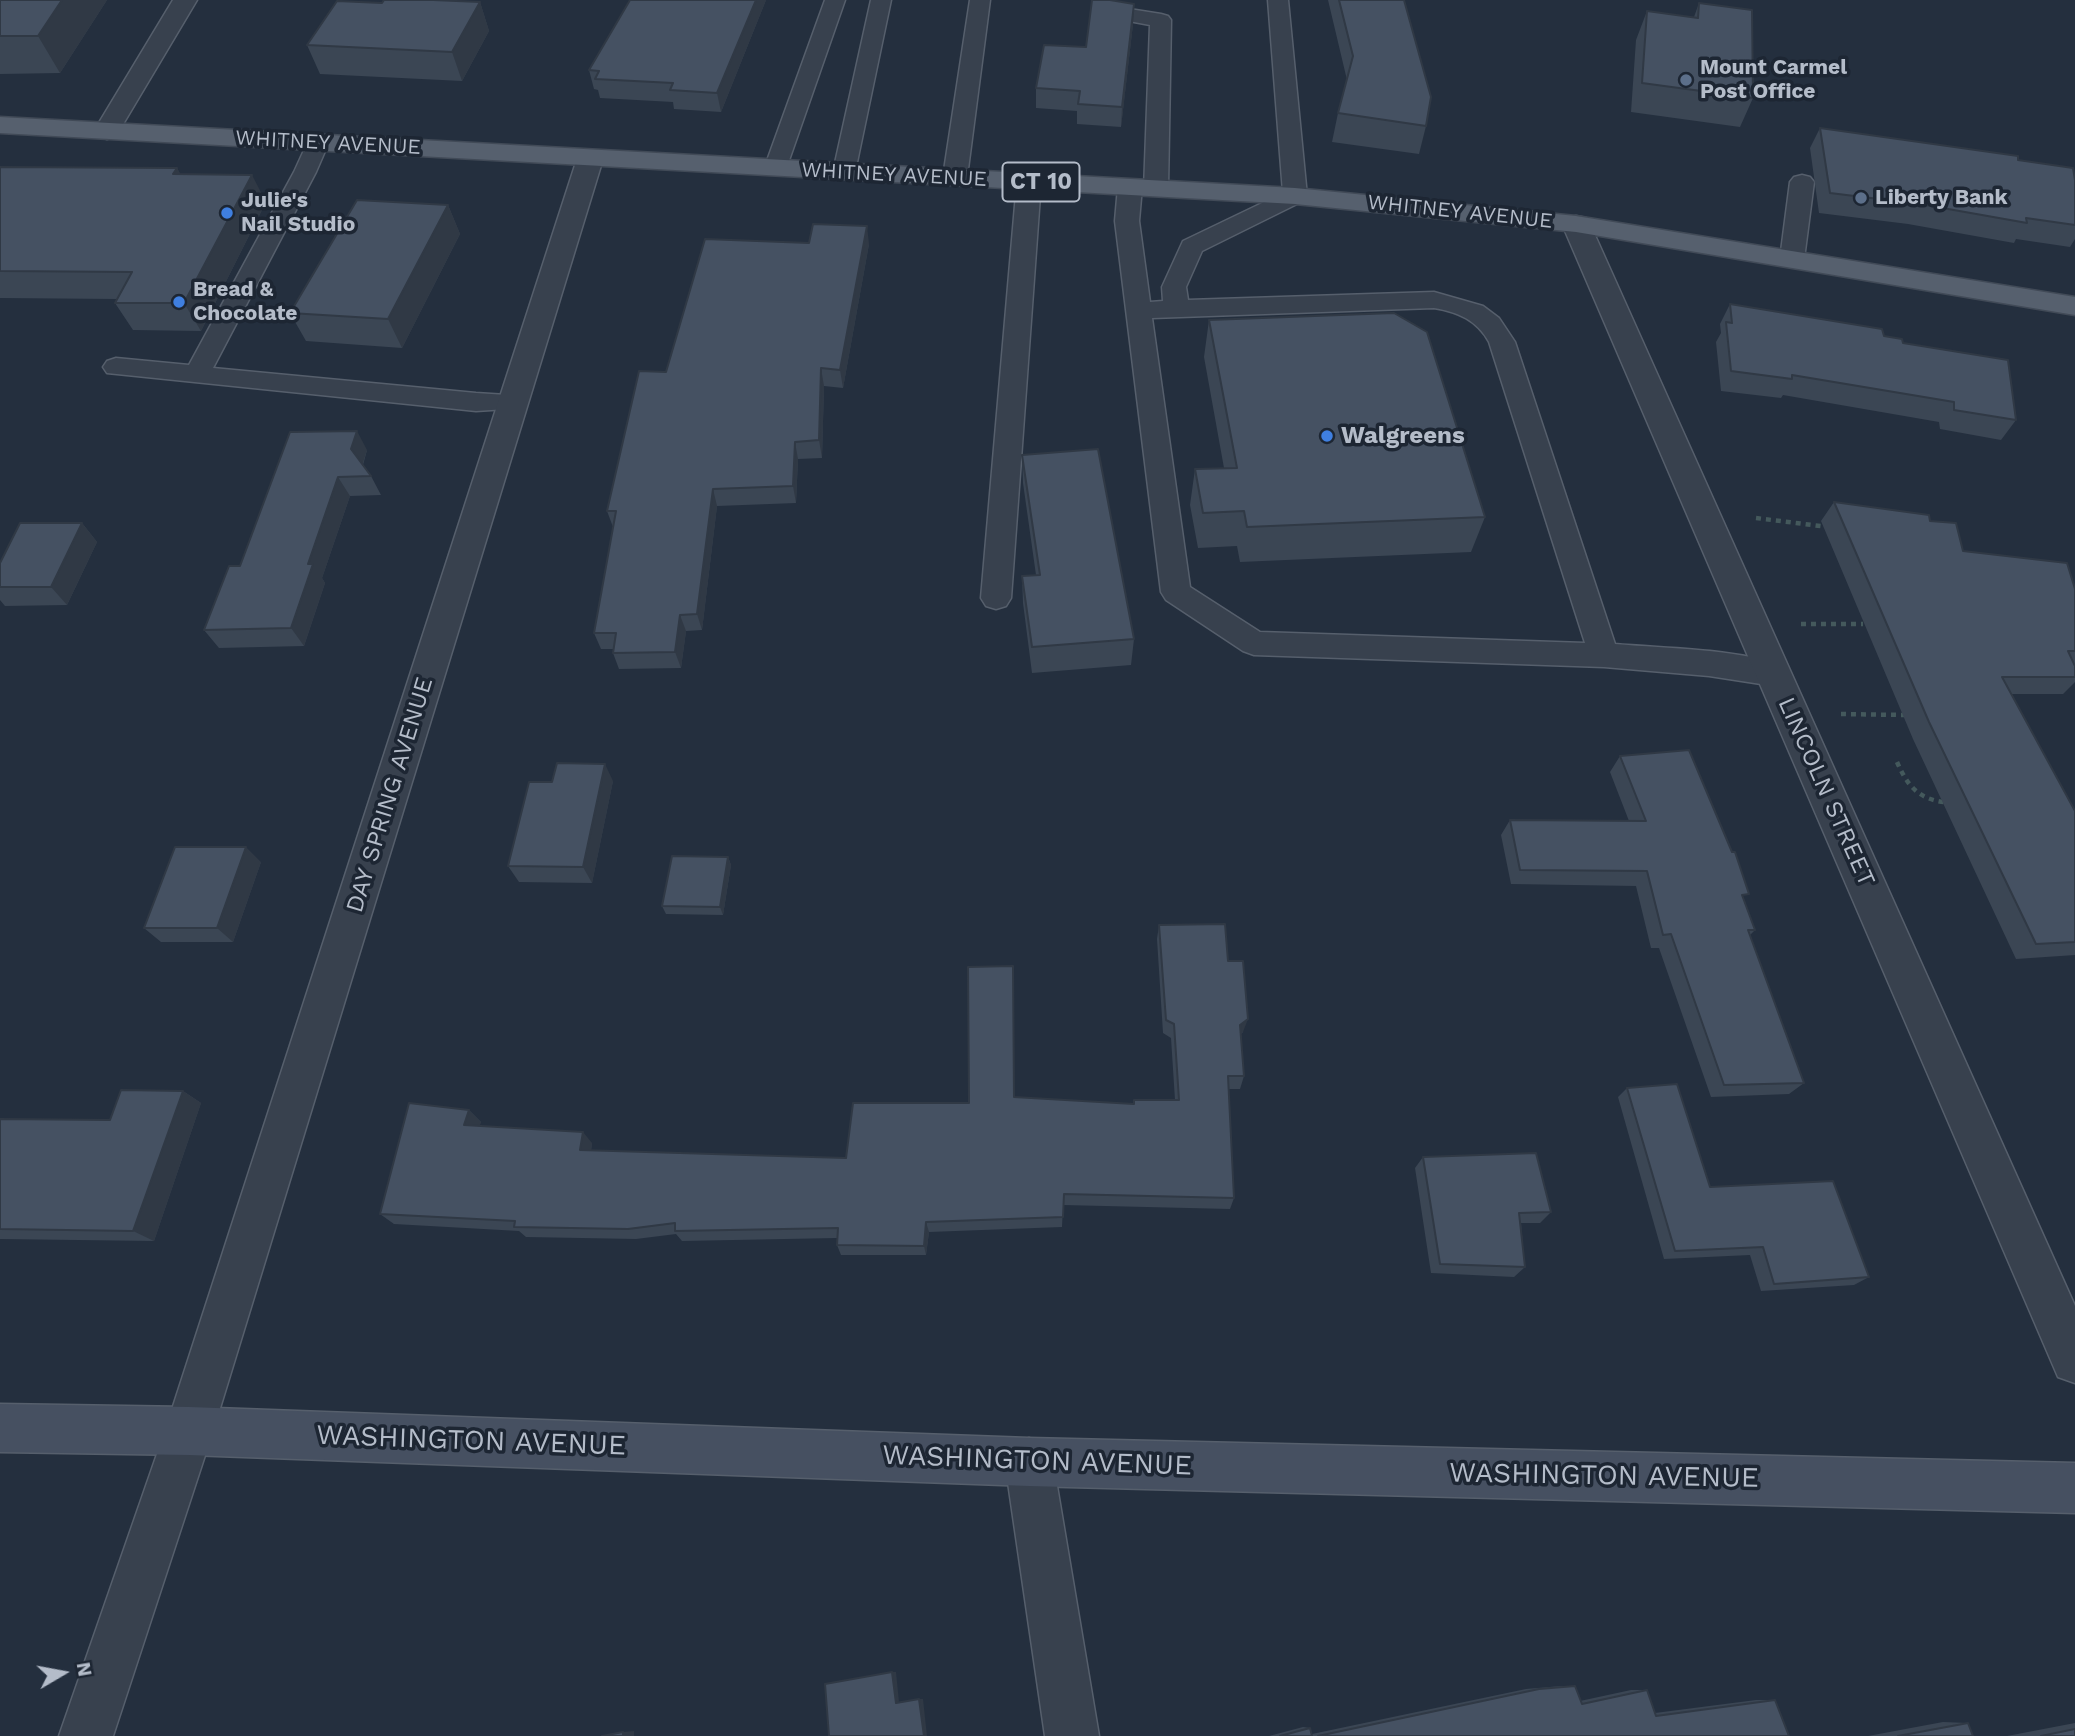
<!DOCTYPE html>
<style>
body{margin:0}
#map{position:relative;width:2075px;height:1736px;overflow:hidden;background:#242f3e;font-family:"Work Sans",sans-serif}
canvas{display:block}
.north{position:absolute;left:28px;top:1638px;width:70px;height:70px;-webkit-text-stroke:5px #1d2633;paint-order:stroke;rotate:80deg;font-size:19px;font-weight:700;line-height:28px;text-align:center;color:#b4bcc9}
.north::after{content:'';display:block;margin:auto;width:24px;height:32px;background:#b4bcc9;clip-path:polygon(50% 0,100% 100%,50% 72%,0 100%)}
</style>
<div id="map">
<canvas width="2075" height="1736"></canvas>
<div class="north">N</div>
</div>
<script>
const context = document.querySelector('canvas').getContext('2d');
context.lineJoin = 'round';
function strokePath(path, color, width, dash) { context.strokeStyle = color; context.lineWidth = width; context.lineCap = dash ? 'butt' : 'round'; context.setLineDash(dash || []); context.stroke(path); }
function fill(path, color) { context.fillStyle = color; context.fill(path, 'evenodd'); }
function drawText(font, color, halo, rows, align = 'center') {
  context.font = font + ' "Work Sans",sans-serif'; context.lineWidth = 7; context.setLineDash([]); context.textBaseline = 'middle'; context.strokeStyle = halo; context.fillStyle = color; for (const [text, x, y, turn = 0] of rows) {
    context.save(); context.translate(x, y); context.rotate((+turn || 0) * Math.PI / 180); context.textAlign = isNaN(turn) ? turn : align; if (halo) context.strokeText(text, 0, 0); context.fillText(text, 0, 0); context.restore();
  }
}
const path = new Path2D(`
 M1756,518L1828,527
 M1801,624H1863
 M1841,714L1904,715
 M1897,762C1907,785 1918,799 1944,802`);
const lane = new Path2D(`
 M825,0H845L786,169L783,174H767L764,169Z
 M871,0H891L855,172L852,177H836L833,172Z
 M970,0H990L967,177L963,182H947L943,177Z
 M1268,0H1288L1307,196L1303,201L1202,251L1186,287L1188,300L1434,292L1483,306L1499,318L1515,342L1615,644C1671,649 1732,648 1785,666L1789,674L1785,682L1774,686L1709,676L1604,667L1254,655L1243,651L1166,600L1161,592L1115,221L1118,187L1122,182H1138L1142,187L1139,221L1150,302L1163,301L1162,287L1183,241L1283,193ZM1434,308C1458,312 1477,320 1489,342L1585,643L1260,632L1190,587L1152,318Z
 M1104,5L1161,14L1168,16L1171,20L1168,189L1164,194H1148L1144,189L1150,25L1097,15L1094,11L1097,7Z
 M318,135L326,137L329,142L316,172L213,368L476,393L522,396L526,402L522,408L476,411L107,373L103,367L107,361L116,358L189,365L294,172L310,137Z
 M1029,175L1037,177L1041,182L1011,598L1006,606L996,609L986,606L981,598L1017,182L1021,177Z
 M1802,175L1810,177L1814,182L1804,259L1801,264L1792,267L1783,264L1780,259L1790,182L1794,177Z`);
const street = new Path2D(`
 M173,0H197L116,136L107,139L98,136L94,131Z
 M590,151L599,153L603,159L213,1431L113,1736H59L165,1431L577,159L581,153Z
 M1576,216L1586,218L1590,224L2075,1306V1383L2058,1377L1562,224L1566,218Z
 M1029,1438L1046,1445L1053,1462L1099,1736H1045L1005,1462L1012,1445Z`);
const secondary = new Path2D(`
 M0,1404L189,1407L1029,1438L2075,1463V1513L1029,1486L189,1455L0,1452Z`);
const primary = new Path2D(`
 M0,117L1295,188L1576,216L2075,297V315L1576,232L1295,204L0,133Z`);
const wall = new Path2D(`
 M0,0H107L60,73L0,74Z
 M766,0L721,112L674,109L673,102L600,98L598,90L594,89L589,70Z
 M1328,0H1404L1426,126L1419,154L1332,142L1338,113L1347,80Z
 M480,2L489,31L462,81L320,74L307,45L382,3Z
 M1699,3L1753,98L1740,127L1631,112L1636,40L1647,11L1694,17Z
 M1133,24L1121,127L1077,124V111L1036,108V88L1086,47Z
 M1820,128L2018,160L2075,180V239L2070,247L2016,239L2014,243L1908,224L1819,213L1810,148Z
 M0,167L177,168L180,174L266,202L201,331L133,330L115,303L117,299L0,298Z
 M448,205L460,234L402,348L306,341L290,313Z
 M809,243L869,244L843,388L824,386L822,458L798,459L796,503L717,506L702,630L686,631L681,668L619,669L613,653V649H601L594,633L613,527L607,511L666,372Z
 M1730,304L1884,336L1903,343L2016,420L2001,440L1940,429L1939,422L1783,395L1781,398L1721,391L1716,342L1721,333L1720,324Z
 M1209,320L1485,517L1471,552L1240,562L1237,546L1198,548L1190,505L1195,469L1224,468L1204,357Z
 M367,450L363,465L371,476L381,495L350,496L322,578L325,583L304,646L219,648L204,630L240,566Z
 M1022,455L1134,639L1131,665L1032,673L1023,603L1022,576L1036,575L1023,483Z
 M1834,502L1930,521L2075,651V682L2063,694H2011L2075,811V955L2016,959L1913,739L1821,521Z
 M82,523L97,542L67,605L5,606L0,600V563Z
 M1620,756L1744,899L1755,930L1750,935L1804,1083L1789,1094L1711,1097L1659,948H1651L1636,886L1511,884L1501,835L1510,820L1629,821L1610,772Z
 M613,781L592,883L519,882L508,866Z
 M728,857L731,865L723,915L666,914L662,906Z
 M261,862L233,942H161L144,928Z
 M1159,925L1228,961L1243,1032L1241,1034L1244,1076L1240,1089H1228L1234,1198L1230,1209L1063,1205L1062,1227L929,1232L926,1255H841L837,1245V1238L682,1241L676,1234L636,1239L526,1237L519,1231L394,1224L380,1214L469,1110L481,1122L479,1126L592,1143L591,1150L846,1158L969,1103L1014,1097L1134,1104V1100H1175L1171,1038L1163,1033L1157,939Z
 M1627,1088L1710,1187L1869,1277L1854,1285L1761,1291L1750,1255L1664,1259L1618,1097Z
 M183,1091L201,1103L154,1241L0,1239V1119L110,1120Z
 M1423,1157L1551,1212L1540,1223H1521L1525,1267L1514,1277L1431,1273L1415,1168Z
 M1561,1686H1575L1580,1701L1631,1690H1647L1655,1713L1756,1700H1775L1789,1736H1269L1303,1727L1310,1728L1312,1734L1526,1689Z
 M1943,1722L1968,1723L1973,1736H1868Z
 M2075,1723V1736H2007Z`);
const shadedWall = new Path2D(`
 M62,0H107L60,73L38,36Z
 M756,0H766L721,112L717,93Z
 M480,2L489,31L462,81L452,52Z
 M1134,4L1133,24L1121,127L1122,107Z
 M177,168L192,195L173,174Z
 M252,175L266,202L201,331L184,303Z
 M448,205L460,234L402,348L388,319Z
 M867,226L869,244L843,388L840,370Z
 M821,368L824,386L822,458L819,440Z
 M357,431L367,450L361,469L351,449Z
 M795,442L798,459L796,503L793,486Z
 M338,477L350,496L322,578L325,583L304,646L291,628L308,564Z
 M713,489L717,506L702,630L697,614Z
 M82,523L97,542L67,605L51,587Z
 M680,615L686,631L681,668L675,652Z
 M605,764L613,781L592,883L583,867Z
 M246,847L261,862L233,942L217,928Z
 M728,857L731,865L723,915L720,907Z
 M1248,1019L1243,1032L1236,1038L1240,1025Z
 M183,1091L201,1103L154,1241L133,1231Z
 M469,1110L481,1122L476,1137L464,1125Z
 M583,1132L592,1143L590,1161L580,1150Z
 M926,1222L929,1232L926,1255L924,1246Z
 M892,1672H896L899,1702L896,1703Z
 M919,1699H923L927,1736H924Z
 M634,1731V1736H623V1732Z`);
const building = new Path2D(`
 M0,0H62L38,36H0Z
 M384,0H433L480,2L452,52L307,45L337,1L382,3Z
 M630,0H756L717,93L670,90L673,83L595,79L599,71L589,70Z
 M1092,0H1110L1134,4L1122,107L1078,104L1080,91L1036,88L1044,45L1086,47Z
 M1339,0H1404L1431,97L1426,126L1338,113L1353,56Z
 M1699,3L1752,10L1753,98L1642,83L1647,11L1698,18Z
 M1820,128L2018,156V160L2073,168L2075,180V225L2026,218L2027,223L1920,204L1830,193Z
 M0,167L177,168L173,174L252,175L184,303H115L132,272L0,271Z
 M357,200L448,205L388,319L290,313Z
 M813,224L867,226L840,370L821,368L819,440L795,442L793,486L713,489L697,614L680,615L675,652L613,653L616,633H594L616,511H607L639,371L666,372L705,239L809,243Z
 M1730,304L1882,329L1884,336L1902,339L1903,343L2008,360L2016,420L1954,410V402L1792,375V379L1731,371L1726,322L1732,323Z
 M1394,313L1427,332L1485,517L1247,527L1244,511L1203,513L1195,469L1237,468L1209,320Z
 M357,431L351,449L371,476L338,477L308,564H313L291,628L204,630L229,566H240L290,432Z
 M1098,449L1134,639L1032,647L1022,576L1040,575L1022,455Z
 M1834,502L1929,515L1930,521L1956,523L1963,551L2067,563L2075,589V651H2068L2075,666V677H2002L2075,811V942L2036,944L1929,722Z
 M20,523H82L51,587H0V563Z
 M1689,750L1732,852H1735L1749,894L1742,895L1755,930H1748L1804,1083L1724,1085L1671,934L1663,935L1647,871L1520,870L1510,820L1646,821L1620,756Z
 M557,763L605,764L583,867L508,866L529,782H552Z
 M175,847H246L217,928H144Z
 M672,856L728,857L720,907L662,906Z
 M1225,924L1228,961H1243L1248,1019L1240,1025L1244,1076H1228L1234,1198L1064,1194L1063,1217L926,1222L924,1246L837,1245L838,1228L675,1231V1223L628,1229L514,1227L515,1221L380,1214L409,1103L469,1110L464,1125L583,1132L580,1150L846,1158L853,1103H969L968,967L1013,966L1014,1097L1134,1104V1100H1179L1174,1024L1166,1020L1159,925Z
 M1677,1084L1710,1187L1833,1181L1869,1277L1774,1284L1763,1247L1675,1251L1627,1088Z
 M121,1090L183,1091L133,1231L0,1229V1119L110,1120Z
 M1536,1153L1551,1212L1519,1213L1525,1267L1440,1264L1423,1157Z
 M892,1672L896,1703L919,1699L924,1736H829L825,1684Z
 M1575,1686L1582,1704L1647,1690L1656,1716L1775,1700L1789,1736H1318L1539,1689Z
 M1968,1723L1973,1736H1898Z
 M1310,1728L1312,1736H1280Z
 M2075,1729V1736H2041Z
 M623,1732V1736H602Z`);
const markers = [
 [1686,80,7,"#5c6f8a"],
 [1861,198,7,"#5c6f8a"],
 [227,213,7,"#3f7fe0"],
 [179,302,7,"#3f7fe0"],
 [1327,436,7,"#3f7fe0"]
];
const farPoinames = [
 ["Mount Carmel",1700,68],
 ["Post Office",1700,92],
 ["Liberty Bank",1875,198],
 ["Julie's",241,201],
 ["Nail Studio",241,225],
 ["Bread &",193,290],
 ["Chocolate",193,314]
];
const farStreetnames = [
 ["WHITNEY AVENUE",328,143,3],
 ["WHITNEY AVENUE",894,175,3],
 ["WHITNEY AVENUE",1460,212,6]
];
const shields = [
 [1041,182,77]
];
const shieldNames = [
 ["CT 10",1041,182]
];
const poiNames = [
 ["Walgreens",1341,436]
];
const streetNames = [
 ["LINCOLN STREET",1826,792,66],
 ["DAY SPRING AVENUE",390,795,-73]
];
const nearStreetnames = [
 ["WASHINGTON AVENUE",471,1441,2],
 ["WASHINGTON AVENUE",1037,1461,2],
 ["WASHINGTON AVENUE",1604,1476,1]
];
strokePath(lane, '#565f6c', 3);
strokePath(street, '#565f6c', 3);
strokePath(secondary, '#565f6c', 3);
strokePath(primary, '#414a57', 3);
strokePath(path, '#44595c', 4.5, [5, 5]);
fill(lane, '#38414e');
fill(street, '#38414e');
fill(secondary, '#465061');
fill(primary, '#56606e');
fill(wall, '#3b4654');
fill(shadedWall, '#303945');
fill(building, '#455162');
strokePath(building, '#303945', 2);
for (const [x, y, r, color] of markers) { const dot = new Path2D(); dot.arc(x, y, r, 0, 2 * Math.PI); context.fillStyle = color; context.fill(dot); strokePath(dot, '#1d2633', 2.5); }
drawText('bold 21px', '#b4bcc9', '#1d2633', farPoinames, 'left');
drawText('21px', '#b4bcc9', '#1d2633', farStreetnames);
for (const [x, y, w] of shields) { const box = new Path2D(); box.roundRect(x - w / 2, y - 19.5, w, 39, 5); context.fillStyle = '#1d2633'; context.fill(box); strokePath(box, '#b4bcc9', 2); }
drawText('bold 23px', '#b4bcc9', null, shieldNames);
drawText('bold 24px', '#b4bcc9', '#1d2633', poiNames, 'left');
drawText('24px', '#b4bcc9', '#1d2633', streetNames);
drawText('28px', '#b4bcc9', '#1d2633', nearStreetnames);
</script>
